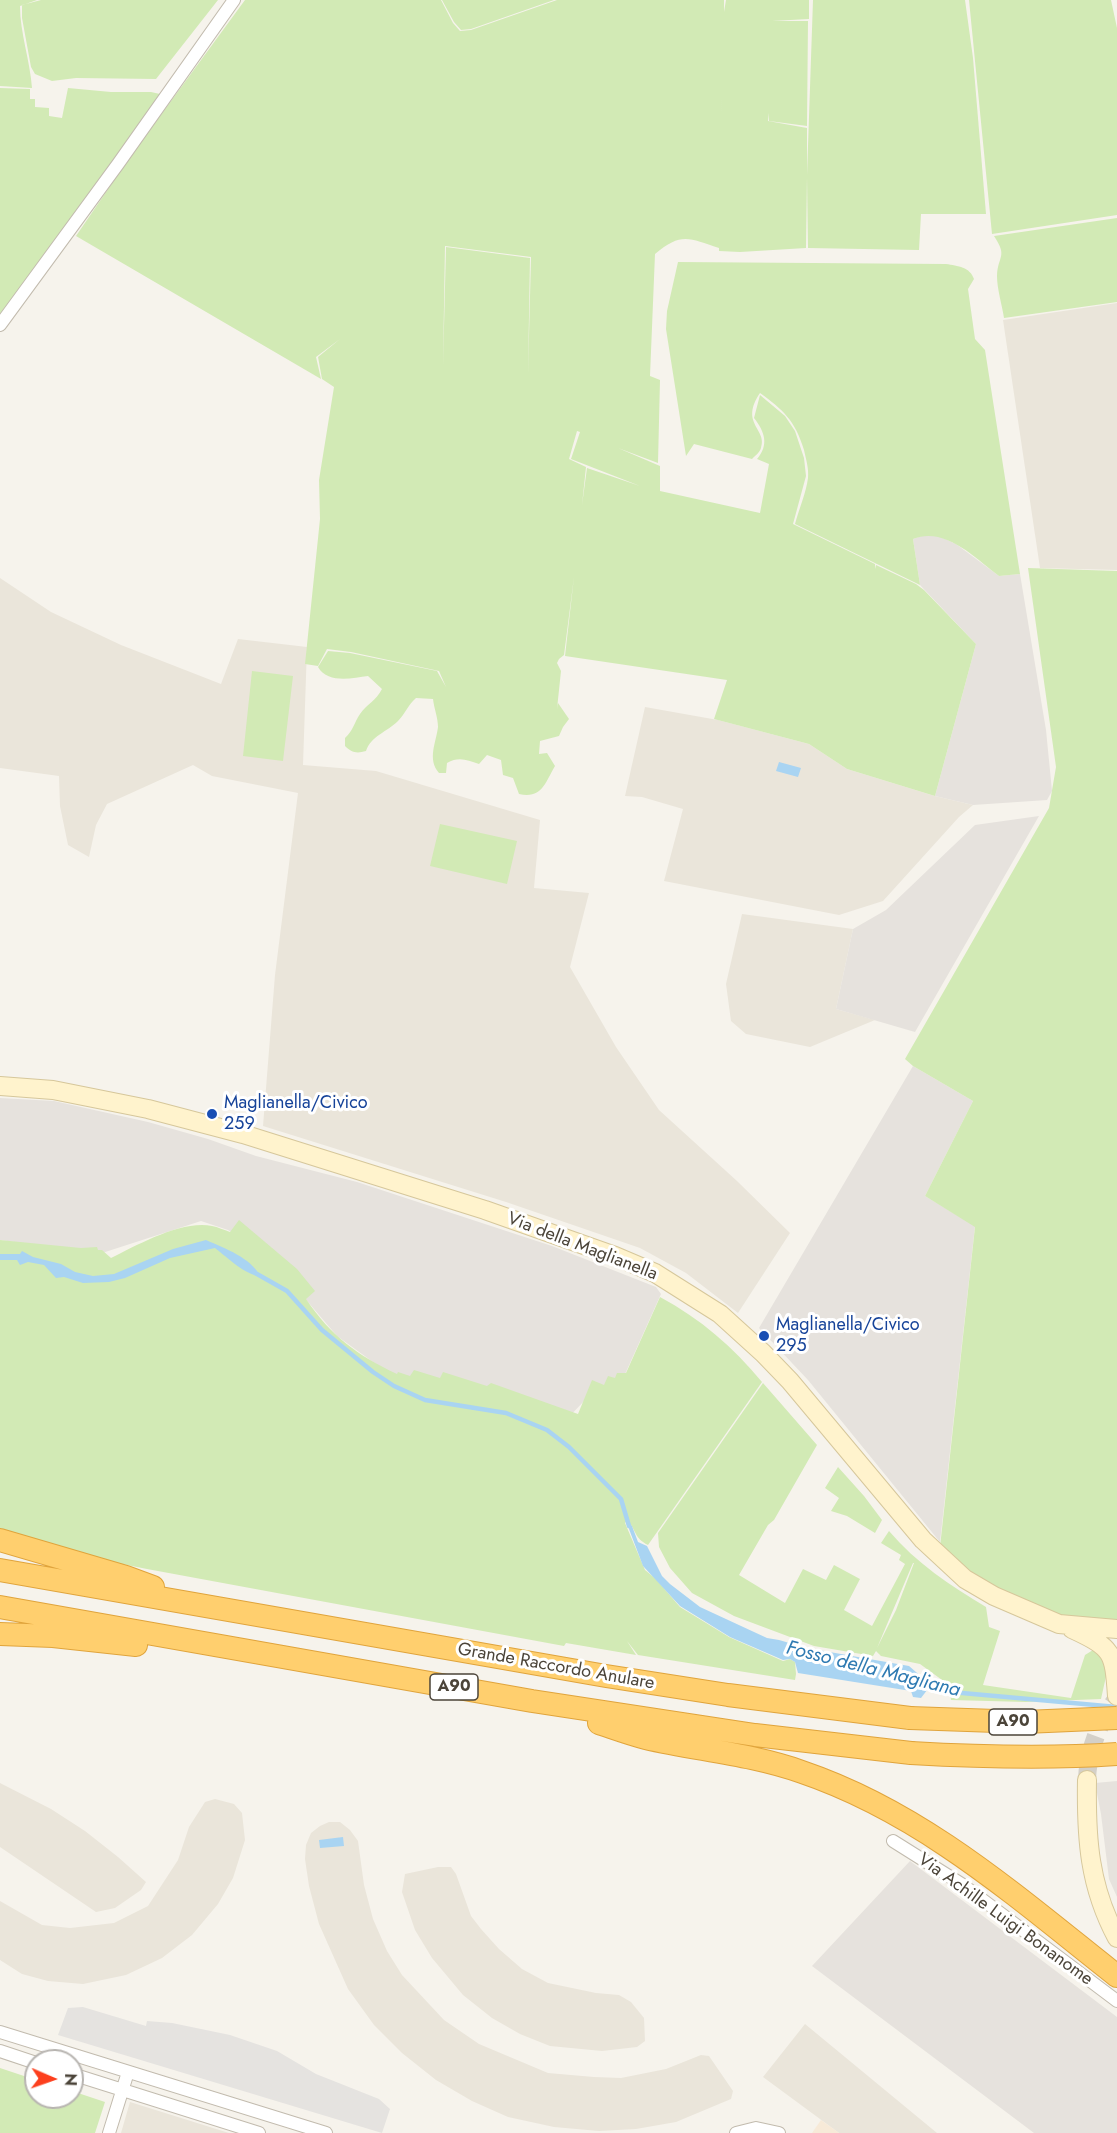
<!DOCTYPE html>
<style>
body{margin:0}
#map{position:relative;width:1117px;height:2133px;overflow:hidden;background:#f6f3ec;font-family:Jost,sans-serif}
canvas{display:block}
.north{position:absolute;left:24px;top:2049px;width:60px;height:60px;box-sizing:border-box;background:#fff;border:2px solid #b7b4b0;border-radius:50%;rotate:92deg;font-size:16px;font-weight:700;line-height:24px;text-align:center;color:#4b4439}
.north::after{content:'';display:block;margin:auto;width:21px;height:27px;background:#fc3f1d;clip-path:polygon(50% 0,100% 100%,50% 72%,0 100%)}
</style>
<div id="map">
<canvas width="1117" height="2133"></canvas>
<div class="north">N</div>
</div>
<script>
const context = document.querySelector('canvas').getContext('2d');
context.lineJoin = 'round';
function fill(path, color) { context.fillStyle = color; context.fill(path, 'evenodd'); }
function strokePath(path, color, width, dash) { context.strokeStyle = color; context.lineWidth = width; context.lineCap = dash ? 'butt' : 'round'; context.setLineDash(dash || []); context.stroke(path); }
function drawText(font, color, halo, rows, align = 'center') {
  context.font = font + ' Jost,sans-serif'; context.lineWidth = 6; context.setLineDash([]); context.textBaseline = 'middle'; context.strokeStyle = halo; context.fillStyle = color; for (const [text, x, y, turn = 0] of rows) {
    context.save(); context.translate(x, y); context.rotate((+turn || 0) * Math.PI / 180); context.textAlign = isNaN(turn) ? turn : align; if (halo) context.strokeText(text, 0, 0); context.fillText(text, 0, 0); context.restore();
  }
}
const residential = new Path2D(`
 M1117,303V570L1040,568L1003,320Z
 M0,578L51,612L121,645L221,684L238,639L307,647L303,765L376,771L540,820L534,888L589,893L570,967L616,1047L659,1110L737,1181L790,1233L738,1313L686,1273L640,1248L506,1202L263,1126L275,975L298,793L212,776L193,765L107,804L96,825L89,857L68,845L60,806L59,776L0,768Z
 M645,707L718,720L809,744L847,769L935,796L973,805L959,817L883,901L839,915L664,881L683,809L642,797L625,796Z
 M742,914L853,929L836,1009L875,1020L810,1047L746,1034L731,1021L726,984Z
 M0,1783L51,1809L85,1831L118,1857L146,1882L141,1890L115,1908L96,1912L0,1847Z
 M215,1799L234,1804L242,1813L245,1840L233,1878L218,1904L192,1935L162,1958L126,1975L83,1984L48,1981L22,1974L0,1960V1901L42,1925L70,1928L114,1923L148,1906L178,1860L189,1827L205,1802Z
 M329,1822H340L350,1830L358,1841L364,1885L373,1919L387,1951L402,1975L444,2020L479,2044L548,2073L594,2077L621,2078L666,2069L701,2055L709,2056L733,2091L731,2099L676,2122L636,2129L599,2131L554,2127L508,2117L472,2101L436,2080L402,2053L374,2025L348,1989L319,1924L309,1886L305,1859L306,1845L311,1833L320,1826Z
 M438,1867H451L456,1874L471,1916L481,1929L499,1949L522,1969L548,1983L596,1993L619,1995L631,2002L644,2018L645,2041L637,2047L602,2051L550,2046L520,2034L492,2018L463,1995L432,1958L415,1930L402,1892L405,1874Z
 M805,2024L937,2133H839L763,2077Z
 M130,2102L229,2133H121Z`);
const commercial = new Path2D(`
 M821,2120L839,2133H812Z`);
const industrial = new Path2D(`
 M924,535L939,536L956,544L999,576L1020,574L1046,730L1052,791L1047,800L973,805L935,796L976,644L920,585L913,539Z
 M1039,816L915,1032L836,1009L853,929L886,910L975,825Z
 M913,1066L973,1101L925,1196L975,1226L940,1542L808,1380L759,1328Z
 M0,1098L54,1101L148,1122L208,1139L256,1156L357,1182L552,1246L656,1287L661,1294L617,1392L585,1400L567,1419L426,1377L391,1375L337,1336L296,1288L253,1246L228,1230L201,1221L99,1254L0,1240Z
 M1117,1781V1897L1109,1879L1101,1814L1095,1783Z
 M910,1861L1117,2017V2133H1034L812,1966Z`);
const green = new Path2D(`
 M0,0H37L20,6C20,33 30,60 32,88L0,86Z
 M41,0H218L156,79L76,78L52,81L35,74L31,67L22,18V5Z
 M245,0H441L453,23L460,31L471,30L557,0H724V12L726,0H809V19L772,21H808L807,126L769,121V113L768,121L807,128V175L813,0H965L973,58L986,214H921L919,250L808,248L807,177L806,248L740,252L719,251V248C689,238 681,232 655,254L650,376L660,380L658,463L618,448L660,466V491L760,513L769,464L757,459C769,445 765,432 754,418L760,395L785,416L795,431L804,458L806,476L793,524L875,564V569L876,565L916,584L924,590L976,644L935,796L847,769L809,744L714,719L727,680L565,656L574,577L564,655L559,659L557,663L561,671L557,709L558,703L569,719L563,727L559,736L540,741L539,754L547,753L555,766C545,783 542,799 519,794L513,778L503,775L501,760L487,755L479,764C467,760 459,756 447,763L446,773H439C427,759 436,743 438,727C438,718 434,708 433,699L416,698C408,705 405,714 398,721C387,732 371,736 366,751C356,754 351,752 345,746V738C353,731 354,723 360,714C367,704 376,701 382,689L368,676C352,678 328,684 318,667L328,651L350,653L437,671L446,687L439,671L351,652L327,649L318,666L305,664L320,519L319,480L334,387L322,379L318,357L340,339L316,357L321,379L76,236L130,157ZM722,99L719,239L722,100ZM445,246L531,257L528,375L530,258L446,247L443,366ZM577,431L580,432L571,459L640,486L587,468L582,505L586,467L569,459Z
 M442,0H554L471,29L461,30L454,22Z
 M969,0H1111L1117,28V215L992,234Z
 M0,88L30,89V99H35V107L49,108V116L62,118L68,88L111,92H151L160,94L45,258L0,317Z
 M1117,218V302L1004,318C1002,305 997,289 997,276C998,255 1008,257 994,236Z
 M678,262L946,264C958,266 970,267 974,279L968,289L975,339L985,350L1020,574L999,576C975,558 945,526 913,539L920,585L795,524C799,509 806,493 808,478C809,469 806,459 804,450C795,420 783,410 760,393C739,424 768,429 761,448C760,452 755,456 752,459L694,444L686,456L666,329L667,311Z
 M1028,568L1117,571V1628L1043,1617L939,1556L975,1227L925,1196L973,1101L913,1066L905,1059L1049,808L1056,767Z
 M252,671L293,676L283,761L243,756Z
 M440,824L517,841L507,884L430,866Z
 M239,1220L297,1269L315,1291L306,1299C331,1336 357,1355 397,1374L398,1372L410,1376L414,1370L440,1378L443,1372L487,1386L491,1383L578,1414L592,1380L604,1385L608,1376L615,1378L617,1373H626L660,1297C701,1319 733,1347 762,1382L648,1545C634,1538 637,1531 627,1520L625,1523L645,1570L656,1579L680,1607L729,1637L783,1661L790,1659L795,1662L796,1674L795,1680L638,1655L627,1641L636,1655L566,1643L564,1646L147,1569L87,1557L0,1532V1240L81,1248L97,1247L98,1250H102L111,1258C138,1245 181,1220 212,1226C218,1227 224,1230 230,1232Z
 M763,1383L817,1445L774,1520L768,1525L739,1575L785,1603L803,1569L826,1580L834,1565L860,1579L844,1610L872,1626L905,1564L899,1560L901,1555L881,1543L889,1531C916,1563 951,1586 986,1607L989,1627L1000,1631L983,1685L1071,1698L1085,1655L1093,1650L1100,1651L1107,1672L1101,1699L1026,1702L951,1700L949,1685L920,1664L881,1656L876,1651L873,1656L814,1646L734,1616L692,1593L670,1568L659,1547L658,1533ZM914,1563L896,1610L877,1648L913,1563Z
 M838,1467L864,1496L882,1520L875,1533L847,1516L831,1511L839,1498L825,1488Z
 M0,2068L36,2080V2097H72V2091L105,2102L95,2133H0Z`);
const parking = new Path2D(`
 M83,2007L146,2026L147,2021L172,2023L230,2035L277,2051L316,2074L379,2099L390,2109L382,2133L58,2035L68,2008Z`);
const water = new Path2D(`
 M779,762L801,768L798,777L776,771Z
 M206,1240C226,1249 250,1257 261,1277C244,1274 228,1258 215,1248L170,1258L125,1278L109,1282L83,1283L64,1277L56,1278L44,1265L28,1262L20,1265L17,1260H0V1254H20L22,1251L33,1257L61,1264L75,1272L93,1276L114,1274L173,1249Z
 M626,1521L632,1526L638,1542L647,1546L662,1576L670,1584L700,1607L767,1638L779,1640L807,1648L909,1666L931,1685L921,1698L913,1697L911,1691L798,1673L795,1662L790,1659L783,1660L730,1637L680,1606L643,1566Z
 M343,1837L344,1846L320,1848L319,1840Z`);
const stream = new Path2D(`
 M257,1274L287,1291L322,1330L373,1372L394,1386L425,1400L506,1413L547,1430L569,1447L621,1499L629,1526
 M925,1682L938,1684L951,1692L1117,1707`);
const secondaryTunnel = new Path2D(`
 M1087,1780C1088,1750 1099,1722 1117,1698`);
const minor = new Path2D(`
 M0,325L118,164L234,0
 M893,1841L963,1885L1117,2001
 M0,2032L326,2133
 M0,2051L36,2063
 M72,2074L259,2133
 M109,2133L128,2072
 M736,2133L756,2128L779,2133`);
const secondary = new Path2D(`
 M0,1086L53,1090L148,1109L243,1134L485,1210L615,1256L655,1273L720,1314L763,1353L790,1381L923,1540L965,1579L994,1596L1059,1624L1117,1629
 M1072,1629C1113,1648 1114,1652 1117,1696
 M1087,1780C1086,1838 1089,1886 1117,1938`);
const motorway = new Path2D(`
 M0,1540L126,1577L153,1587
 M0,1570L606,1676L728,1695L910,1718
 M0,1607L532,1701L755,1735L911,1753
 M0,1634L53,1636L136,1645
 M599,1723C614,1728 630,1734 646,1738C698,1750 751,1754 802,1772C923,1813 1018,1898 1117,1976`);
const motorwayBridge = new Path2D(`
 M910,1718L1025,1722L1117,1718
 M911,1753C980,1757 1048,1759 1117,1754`);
const markers = [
 [212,1114,6,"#1a4fb4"],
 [764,1336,6,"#1a4fb4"]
];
const shields = [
 [454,1687,48],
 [1013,1722,48]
];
const shieldNames = [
 ["A90",454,1687],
 ["A90",1013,1722]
];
const transitNames = [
 ["Maglianella/Civico",224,1104],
 ["259",224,1125],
 ["Maglianella/Civico",776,1326],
 ["295",776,1347]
];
const streetNames = [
 ["Via della Maglianella",582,1247,21],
 ["Grande Raccordo Anulare",556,1667,10],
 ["Via Achille Luigi Bonanome",1005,1920,36]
];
const waterNames = [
 ["Fosso della Magliana",873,1670,14]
];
fill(residential, '#eae5da');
fill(commercial, '#f7ead8');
fill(industrial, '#e6e2dd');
fill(green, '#d2eab5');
fill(parking, '#e5e3e0');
fill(water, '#a9d4f2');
strokePath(stream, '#a9d4f2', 4.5);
strokePath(secondaryTunnel, '#d4d0c8', 18, [18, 9]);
strokePath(minor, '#c2bbae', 14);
strokePath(secondary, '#d6c79b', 20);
strokePath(motorway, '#e0a43c', 24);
strokePath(minor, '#fff', 12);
strokePath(secondary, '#fff3cd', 18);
strokePath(motorway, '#ffcf6e', 22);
strokePath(motorwayBridge, '#e0a43c', 24, []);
strokePath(motorwayBridge, '#ffcf6e', 22);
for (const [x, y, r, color] of markers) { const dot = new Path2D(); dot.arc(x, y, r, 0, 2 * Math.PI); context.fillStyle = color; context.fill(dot); strokePath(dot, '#fff', 2); }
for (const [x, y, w] of shields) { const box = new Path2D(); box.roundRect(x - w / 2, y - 13, w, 26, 4.5); context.fillStyle = '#fff'; context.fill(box); strokePath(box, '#4b4439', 1.5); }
drawText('bold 16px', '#4b4439', null, shieldNames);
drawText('18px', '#164399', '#fff', transitNames, 'left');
drawText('18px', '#4b4439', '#fff', streetNames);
drawText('italic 20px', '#2e7ab2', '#fff', waterNames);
</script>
